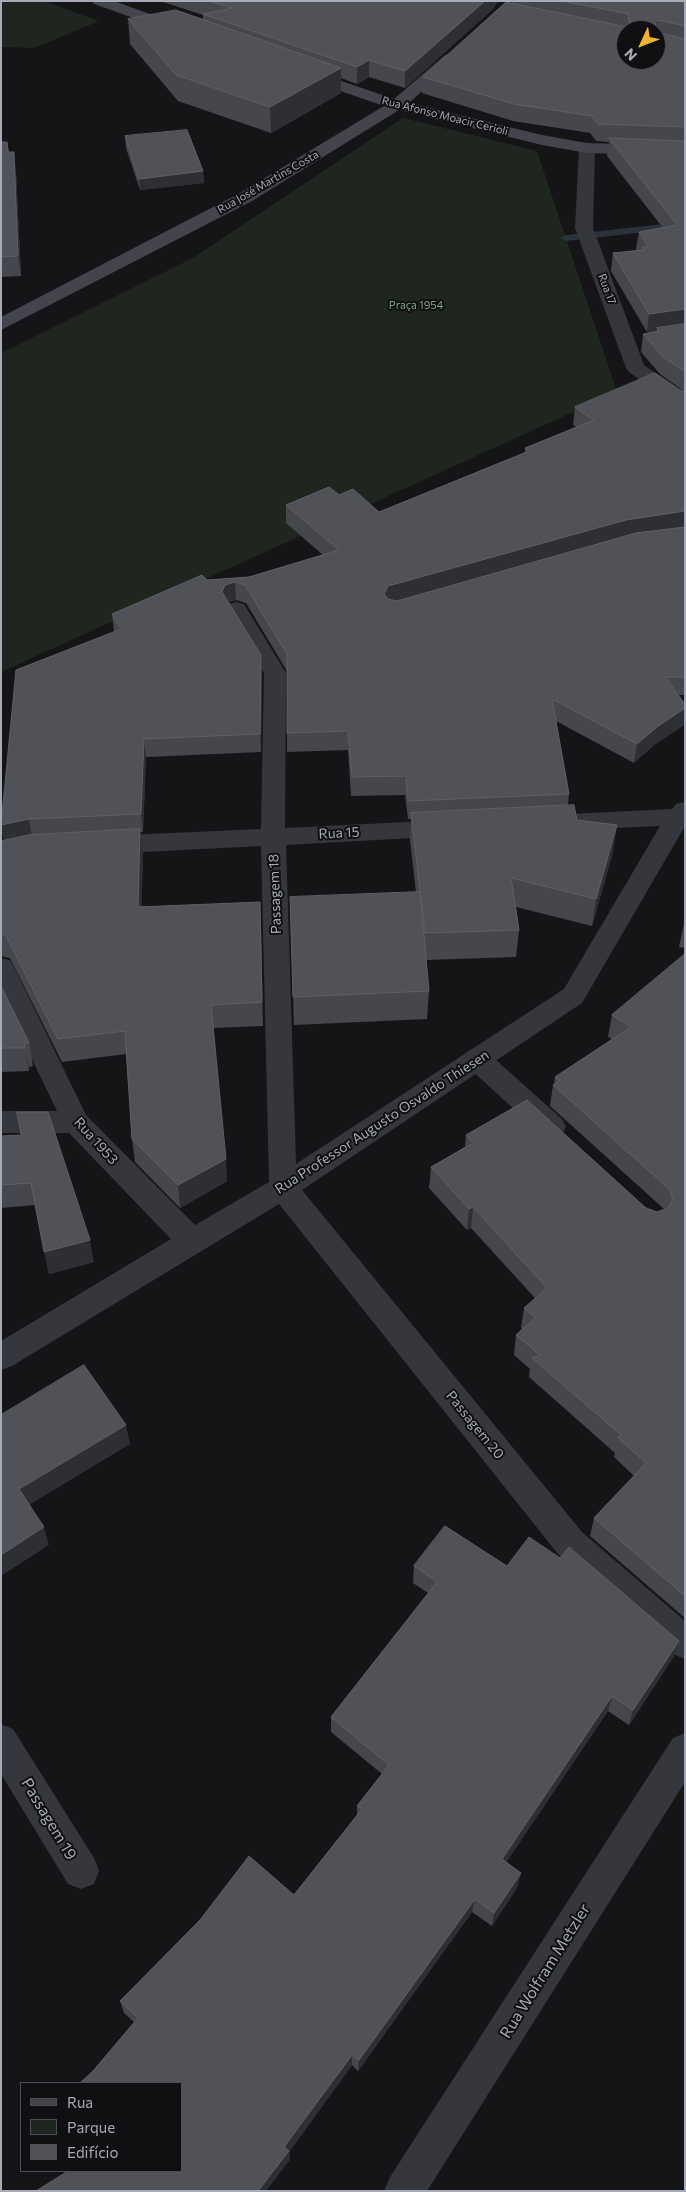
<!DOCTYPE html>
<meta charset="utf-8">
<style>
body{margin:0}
#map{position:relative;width:686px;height:2192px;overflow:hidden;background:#151517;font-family:Commissioner,sans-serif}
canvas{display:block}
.frame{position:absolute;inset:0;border:2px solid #a6abb7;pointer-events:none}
.legend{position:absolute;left:20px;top:2082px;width:162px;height:90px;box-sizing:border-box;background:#101012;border:1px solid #4c4e54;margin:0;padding:6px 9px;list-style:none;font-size:15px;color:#a6abb7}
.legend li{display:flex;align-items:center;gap:10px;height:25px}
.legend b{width:25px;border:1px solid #4c4e54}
.north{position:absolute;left:616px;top:20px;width:50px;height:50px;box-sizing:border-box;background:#101012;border:1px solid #4c4e54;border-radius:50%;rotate:227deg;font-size:14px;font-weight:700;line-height:20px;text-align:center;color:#a6abb7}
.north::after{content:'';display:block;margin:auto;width:18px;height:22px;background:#f2b432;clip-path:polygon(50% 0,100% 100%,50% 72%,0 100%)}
</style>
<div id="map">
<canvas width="686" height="2192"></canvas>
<div class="frame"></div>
<ul class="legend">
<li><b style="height:6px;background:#44454c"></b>Rua</li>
<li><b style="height:14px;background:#1f2620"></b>Parque</li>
<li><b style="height:14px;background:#515258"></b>Edifício</li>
</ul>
<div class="north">N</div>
</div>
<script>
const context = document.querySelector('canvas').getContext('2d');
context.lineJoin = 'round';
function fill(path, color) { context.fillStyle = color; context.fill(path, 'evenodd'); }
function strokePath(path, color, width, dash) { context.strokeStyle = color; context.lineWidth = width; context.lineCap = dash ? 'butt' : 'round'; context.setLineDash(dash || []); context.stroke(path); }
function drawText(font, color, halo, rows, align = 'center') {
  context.font = font + ' Commissioner,sans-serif'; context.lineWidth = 4; context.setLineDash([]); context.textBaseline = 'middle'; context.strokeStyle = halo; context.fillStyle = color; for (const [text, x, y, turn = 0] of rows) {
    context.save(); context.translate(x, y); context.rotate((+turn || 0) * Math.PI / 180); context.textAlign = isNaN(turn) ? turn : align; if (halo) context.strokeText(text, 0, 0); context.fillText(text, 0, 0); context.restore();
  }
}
const green = new Path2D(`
 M1,1H44L99,21L34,48L1,47Z
 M403,118L537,151L617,392L1,672V353L193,258Z`);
const stream = new Path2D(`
 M663,224L685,225V231L663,230L566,241L561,238L566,235Z`);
const lane = new Path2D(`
 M587,143L593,144L595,148L593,228L644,365L685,394V409L678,407L629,372L626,368L575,228L579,148L581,144Z
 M477,1049L487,1052L562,1119L566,1127L562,1135L552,1138L542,1135L467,1066L463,1059L467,1052Z
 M1,1724L13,1729L94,1858L99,1871L94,1884L81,1889L68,1884L1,1774Z`);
const street = new Path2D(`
 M236,602L244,604L286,673L285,828L448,820L457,822L460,828L457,834L448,836L286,845L296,1164L564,989L660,826L549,831L540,829L537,823L540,817L549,815L672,809L676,804L685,802V826L582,1003L302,1190L582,1532L685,1621V1659L673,1654L558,1554L279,1204L12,1366L1,1370V1341L171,1239L69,1133H1V1111H57L1,995V958L10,960L14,967L86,1115L195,1225L269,1182L261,846L104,854L95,851L92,845L95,839L104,836L261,829L264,673L225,609L228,604Z
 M685,1733V1782L427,2191H384L390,2177L673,1738Z`);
const secondary = new Path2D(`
 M92,1H114L183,26L186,29L183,32H173L94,4Z
 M450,53L455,55L458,58L455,61L409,103L542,135L587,143L685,146V156L587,153L542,145L399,110L252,201L1,330V317L240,193L384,106L300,77L298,74L300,71H312L394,99L445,55Z`);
const wall = new Path2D(`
 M160,1H498L493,9L405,88L369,77L357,84L341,78V93L271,133L178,101L130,44L128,19L203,20V15Z
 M512,1H685V392L660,374L641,352L643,334L657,331L647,332L611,271L613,253L637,250L636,249L639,232L663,228L607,156L609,142L596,141L590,133L513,121L422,93L423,77L512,4Z
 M125,136L203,171L204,183L140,190L126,148Z
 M1,142H7L9,152L16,172L21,276L1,277Z
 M680,390L685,392V695H678L685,704V719L684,725L654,745L634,763L556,721L569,794L568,805L577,820L613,852L592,926L516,907L519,930L516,957L426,960L429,991L427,1019L294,1025L290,897L416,892L410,840L411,819H408L405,795L351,796L348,750L287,752V671L246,603L236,600L229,602L261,655L262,674L261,752L146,757L143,832H140L143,853L141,906L261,926L263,1026L213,1028L227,1181L180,1208L135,1162L132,1139L126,1054L62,1062L10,958L1,956V841L4,840L1,827L114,632L112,614L207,580L249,577L323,555L286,523V505L339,495L379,512L525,453V448L576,427L573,425L575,407Z
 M685,919V948L679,947Z
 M685,954V1618L590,1536L594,1518L634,1476L614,1457L615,1453L529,1377L530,1369L514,1355L516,1335L522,1329L521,1328L524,1308L535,1298L471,1228L467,1230L429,1188L431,1167L465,1147L466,1135L657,1212L664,1209L550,1106L553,1085L554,1084L555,1077L612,1039L608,1037L612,1015Z
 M1,986L29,1043L33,1066L29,1067V1071L1,1072Z
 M1,1136L94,1262L49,1274L35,1205L1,1208Z
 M414,1566H507L679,1641L674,1656L629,1725L608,1711L506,1862L518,1886L492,1926L472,1912L358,2071L352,2065L289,2152L290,2160L181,2171L93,2071L134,2022L124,2013L120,2001L294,1895L357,1815V1806L382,1774L331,1732V1717L428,1593L413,1583Z`);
const shadedWall = new Path2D(`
 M485,1H498L493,9L405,88V71Z
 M658,20L656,36V22Z
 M369,60V77L357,84V67Z
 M341,68V93L271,133L270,107Z
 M14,152L16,172L21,276L18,256Z
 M203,171L204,183L140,190L139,179Z
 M685,309V327L657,328V331L647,332L649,314Z
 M685,511V529L383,612L384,594L388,586L626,520Z
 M235,582L236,600L226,603L222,592L225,585Z
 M261,655L262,674L261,752L260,734Z
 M685,708V719L684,725L654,745L634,763L637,744L657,727Z
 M144,739L146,757L143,832L141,814Z
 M29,819L32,837L4,843L1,825Z
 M617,825L613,852L592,926L596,899Z
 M140,829L143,853L141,930L138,907Z
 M260,902L261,926L263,1026L262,1002Z
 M24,1043L29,1067V1071L25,1048Z
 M226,1159L227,1181L180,1208L178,1185Z
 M473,1207L471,1228L467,1230L469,1209Z
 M90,1240L94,1262L49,1274L44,1252Z
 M126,1425L130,1444L24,1508L19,1489Z
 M44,1527L49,1545L1,1576V1555Z
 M679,1641L674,1656L629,1725L633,1710Z
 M612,1696L608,1711L500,1872L502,1859Z
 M521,1873L518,1886L492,1926L494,1913Z
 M475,1899L472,1912L358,2071L359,2060Z
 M352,2055V2065L289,2152L290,2160L266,2191H258L284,2147Z`);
const building = new Path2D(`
 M209,1H485L405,71L369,60L357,67L203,14L232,8Z
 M562,1H685V26L658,20L656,22V32L685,39V127L598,124L592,116L514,104L423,77L506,2L627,27L630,26L628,14ZM626,30H656V60H626Z
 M176,10L341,68L270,107L176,75L128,19Z
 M187,130L203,171L139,179L125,136Z
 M609,138L685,141V309L649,314L613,253L644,250L643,247H649L639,232L677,225Z
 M1,142H7L8,152H14L18,256L1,257Z
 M685,324V372L662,356L643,334L659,331L657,328Z
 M655,373L680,390L685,392V511L626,520L388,586L384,594L388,599L397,601L636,533L685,527V677H665L685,704V708L657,727L637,744L552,699L569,794L408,801L406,776L352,777L348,731L287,733V654L245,585L235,582L225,585L222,592L261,655L260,734L144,739L141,814L29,819L1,825L16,670L121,629L112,614L202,575L207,580L249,577L339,550L286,505L329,487L339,495L353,489L379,512L529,451L525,448L594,420L575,407Z
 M574,805L577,820L617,825L596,899L511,878L519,930L425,933L411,813Z
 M140,829L138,907L260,902L262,1002L211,1005L226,1159L178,1185L132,1139L125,1031L58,1039L6,935L1,934V841L28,835Z
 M420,892L429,991L293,997L290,897Z
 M685,954V1596L594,1518L646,1463L618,1438L621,1435L532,1358L540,1355L516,1335L535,1318L524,1308L547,1288L473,1207L469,1209L431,1167L473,1143L466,1135L527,1100L646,1208L657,1212L668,1208L673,1199L669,1189L553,1085L560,1081L555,1077L631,1027L612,1015Z
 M1,986L29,1043H24L25,1048H1Z
 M17,1112H48L90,1240L44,1252L31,1183L1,1185V1136L21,1135Z
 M84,1365L126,1425L19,1489L44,1527L1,1555V1415Z
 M445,1526L507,1566L529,1537L560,1558L569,1547L679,1641L633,1710L612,1696L502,1859L521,1873L494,1913L475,1899L359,2060L352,2055L284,2147L289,2151L258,2191H36L68,2171H181V2083H80L93,2071L138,2018L120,2001L200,1920L249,1856L294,1895L362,1809L357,1806L389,1765L331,1717L437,1582L414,1566Z`);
const farStreetnames = [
 ["Rua Afonso Moacir Cerioli",445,116,14],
 ["Rua José Martins Costa",268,182,-30],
 ["Rua 17",607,289,69]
];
const farParknames = [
 ["Praça 1954",416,305]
];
const streetNames = [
 ["Rua 15",339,833,-3],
 ["Passagem 18",275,894,-92],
 ["Rua Professor Augusto Osvaldo Thiesen",382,1122,-33],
 ["Rua 1953",96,1141,48],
 ["Passagem 20",475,1425,51]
];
const nearStreetnames = [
 ["Passagem 19",49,1819,59],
 ["Rua Wolfram Metzler",545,1971,-58]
];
fill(green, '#1f2620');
fill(stream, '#2b333a');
fill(lane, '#36373c');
fill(street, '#36373c');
fill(secondary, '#44454c');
fill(wall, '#46474c');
fill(shadedWall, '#2e2f32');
fill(building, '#515258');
strokePath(building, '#5e6066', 1);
drawText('11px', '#a6abb7', '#101012', farStreetnames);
drawText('11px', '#7da280', '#101012', farParknames);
drawText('14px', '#a6abb7', '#101012', streetNames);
drawText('16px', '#a6abb7', '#101012', nearStreetnames);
</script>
